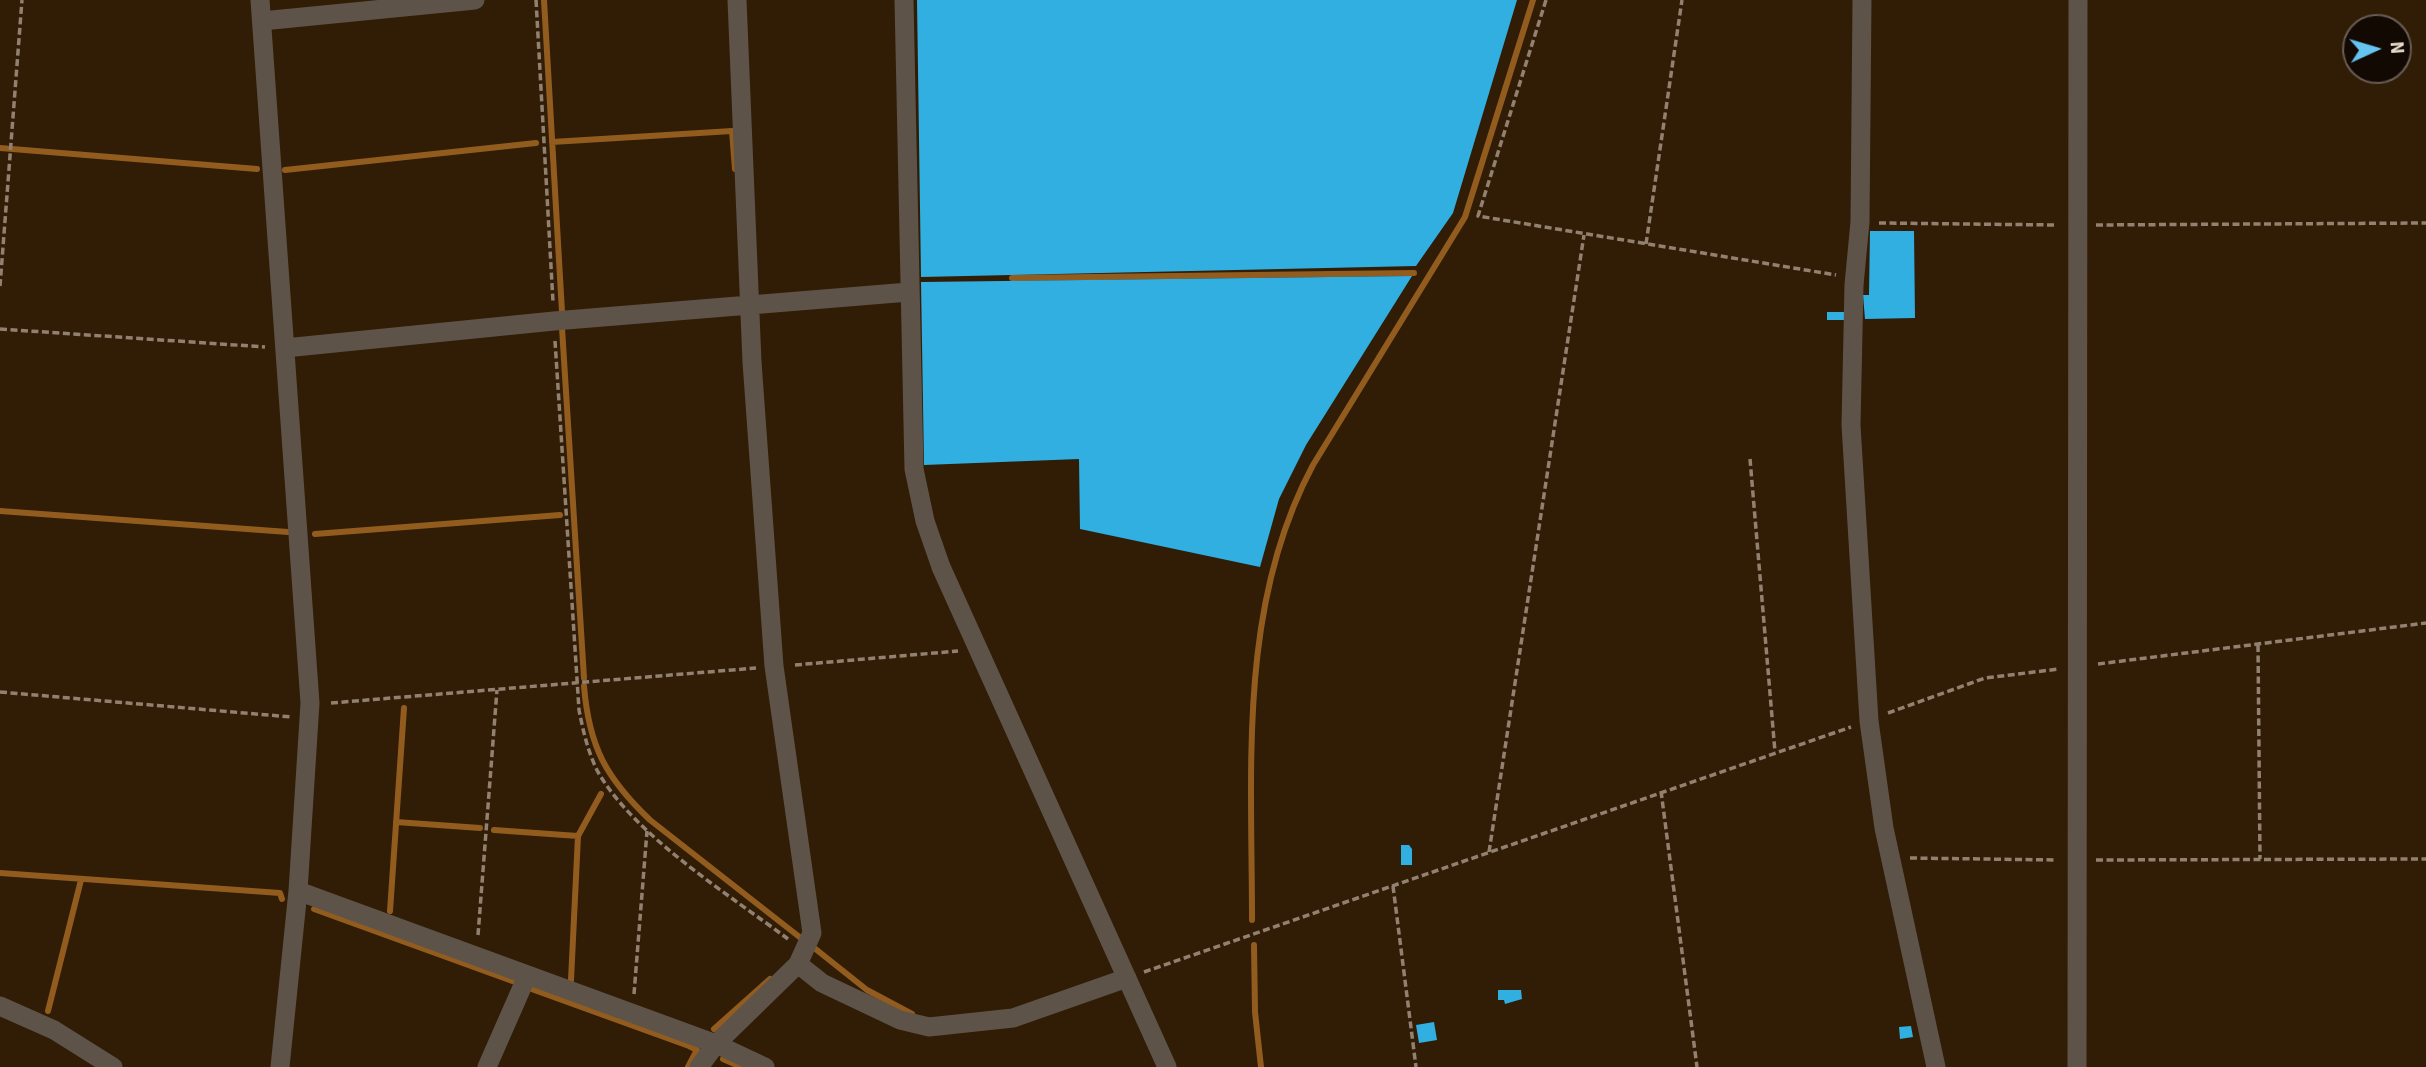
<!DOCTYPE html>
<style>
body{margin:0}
#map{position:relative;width:2426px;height:1067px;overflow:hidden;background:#311c06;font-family:"Source Sans 3",sans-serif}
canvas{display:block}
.north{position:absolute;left:2342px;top:14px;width:70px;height:70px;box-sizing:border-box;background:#120903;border:2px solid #685d54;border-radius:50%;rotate:86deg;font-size:19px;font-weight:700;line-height:28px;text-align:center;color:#e9dbce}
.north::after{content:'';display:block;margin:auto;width:24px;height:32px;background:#66c4ef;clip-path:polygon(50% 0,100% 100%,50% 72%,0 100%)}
</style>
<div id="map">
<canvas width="2426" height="1067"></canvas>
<div class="north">N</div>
</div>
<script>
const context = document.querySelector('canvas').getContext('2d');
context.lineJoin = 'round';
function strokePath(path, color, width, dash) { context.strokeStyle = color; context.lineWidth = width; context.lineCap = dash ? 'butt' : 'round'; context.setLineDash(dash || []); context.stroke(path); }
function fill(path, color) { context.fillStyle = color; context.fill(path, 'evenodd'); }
const stream = new Path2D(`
 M544,0L562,312
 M552,142L732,131L735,169
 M0,148L257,169
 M285,170L536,143
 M1012,278L1414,273
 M562,328L584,678
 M0,511L288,532
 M315,534L560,515
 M584,686C589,747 606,778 650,820L802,939
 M396,822L480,828
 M494,830L578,836
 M0,873L280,893L282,899
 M314,909L515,982
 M390,911L404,708
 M1252,920C1252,766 1238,605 1313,465L1465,217L1533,0
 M1254,945L1255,1012L1261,1067
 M813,947L867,990L912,1014
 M571,980L578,836L601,794
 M526,987L689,1046L697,1050L688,1067
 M48,1011L81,880
 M714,1029L770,979
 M723,1059L741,1067`);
const building = new Path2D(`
 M917,0H1517L1453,213L1416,266L921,277Z
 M1870,231H1914L1915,318L1865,319L1863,295H1869Z
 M1412,276L1306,445L1279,499L1260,567L1080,529L1079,459L924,465L921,282Z
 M1827,312H1846L1845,320H1827Z
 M1401,845H1409L1412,849V865H1401Z
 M1498,990H1521L1522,999L1505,1004L1504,1000H1498Z
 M1434,1022L1437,1040L1419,1043L1416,1025Z
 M1911,1026L1913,1037L1900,1039L1899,1027Z`);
const path = new Path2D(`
 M536,0L553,302
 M1546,0L1478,216L1836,275
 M1879,223L2057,225
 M2096,225L2426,223
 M1646,244L1682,0
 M0,286L22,0
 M0,329L265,347
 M555,341L579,710C583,730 588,753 598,772C635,836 728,894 788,939
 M1750,459L1775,752
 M2258,645L2260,859
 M2098,664L2426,623
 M795,665L958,651
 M0,692L291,717
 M331,703L756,668
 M1888,713L1985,678L2059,669
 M1661,791L1697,1067
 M1489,852L1584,235
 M1910,858L2057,860
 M2096,860L2426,859
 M1393,886L1416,1067
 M478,935L497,690
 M1144,972L1851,727
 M634,994L647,831`);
const minor = new Path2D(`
 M260,0L310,703L298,891L280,1067
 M904,0L914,469L925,521L941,567L1167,1067
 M1862,0L1860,222L1854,285L1851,425L1869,721L1884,828L1936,1067
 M262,21L475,0
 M285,348L554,321L909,292
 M298,891L716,1044L765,1067
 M798,964L822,983L900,1020L929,1027L1013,1018L1127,978
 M0,1006L54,1030L113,1067
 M487,1067L527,976
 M699,1067L716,1044L798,964L812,933L774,666L752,362L737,0
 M2077,1067L2078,0`);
strokePath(stream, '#925c1f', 6);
fill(building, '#31afe1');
strokePath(path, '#928170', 3.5, [7, 3.5]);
strokePath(minor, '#5e5349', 19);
</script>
